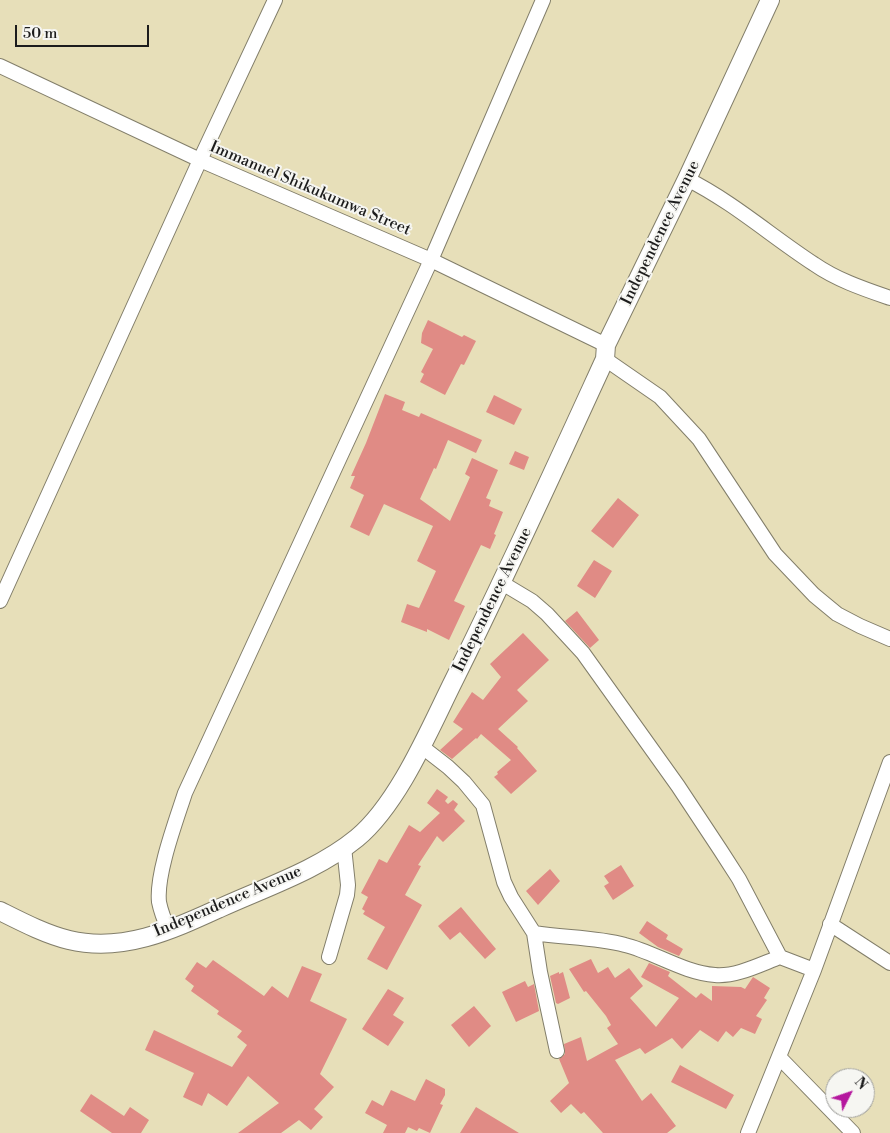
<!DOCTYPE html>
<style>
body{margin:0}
#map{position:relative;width:890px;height:1133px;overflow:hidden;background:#e7dfb9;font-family:"Libre Bodoni",serif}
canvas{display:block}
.north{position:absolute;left:825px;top:1068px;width:50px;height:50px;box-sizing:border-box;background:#f6f6f2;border:1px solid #9f9f9c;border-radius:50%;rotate:49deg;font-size:14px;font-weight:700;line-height:20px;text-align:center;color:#1c1c1c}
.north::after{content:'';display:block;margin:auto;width:18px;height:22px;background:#b5179e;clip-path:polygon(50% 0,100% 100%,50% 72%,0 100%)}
.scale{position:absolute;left:15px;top:25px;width:134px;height:22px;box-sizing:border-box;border:2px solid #1c1c1c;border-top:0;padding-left:6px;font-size:15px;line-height:18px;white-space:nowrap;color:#1c1c1c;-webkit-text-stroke:4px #f6f6f2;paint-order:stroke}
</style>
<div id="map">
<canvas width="890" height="1133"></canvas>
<div class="north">N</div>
<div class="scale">50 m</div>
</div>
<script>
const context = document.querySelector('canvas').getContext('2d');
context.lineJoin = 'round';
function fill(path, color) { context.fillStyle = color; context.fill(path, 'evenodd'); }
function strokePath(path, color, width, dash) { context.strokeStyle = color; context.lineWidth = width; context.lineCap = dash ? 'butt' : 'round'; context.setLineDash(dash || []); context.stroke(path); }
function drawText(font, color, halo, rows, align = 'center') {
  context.font = font + ' "Libre Bodoni",serif'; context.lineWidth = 4; context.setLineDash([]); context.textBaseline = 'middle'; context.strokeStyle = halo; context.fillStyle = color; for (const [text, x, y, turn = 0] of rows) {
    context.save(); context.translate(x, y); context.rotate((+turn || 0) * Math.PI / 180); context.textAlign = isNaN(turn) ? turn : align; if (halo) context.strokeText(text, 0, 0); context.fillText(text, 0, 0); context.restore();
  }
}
const building = new Path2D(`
 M428,320L462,337L464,335L476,341L464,365L461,364L445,395L420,382L424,374L421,372L433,349L421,343L422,333Z
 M385,394L405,402L402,410L419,417L421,413L482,440L476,453L448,440L436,469L434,468L420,499L450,521L470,477L465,474L472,458L498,470L486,498L491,500L489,506L503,512L494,534L496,535L490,549L481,545L454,601L465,606L449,640L427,629V632L401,622L407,604L419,608L436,571L417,561L433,526L384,504L369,536L350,527L364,495L350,488L355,476H351L366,443Z
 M494,395L522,409L514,425L486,412Z
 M515,451L529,457L524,470L509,464Z
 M618,498L639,515L613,548L591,531Z
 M594,560L612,571L595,598L577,586Z
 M577,611L599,640L590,648L565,621Z
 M523,633L549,660L517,690L528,701L498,729L518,747L517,748L537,771L511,794L494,777L498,774L497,772L511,760L481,734L477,739L476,738L452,759L440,750L463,729L453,722L472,692L483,700L501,677L490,664Z
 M437,789L448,797L445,801L448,804L453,800L458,804L454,810L465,821L443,842L437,836L418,865L421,866L405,895L422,905L387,970L367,959L385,927L363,914L365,911L362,909L368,897L361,893L379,859L387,863L409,825L420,832L440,813L427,803Z
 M621,865L634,886L613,900L604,886L609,883L604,876Z
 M550,869L560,881L538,905L526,891Z
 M461,907L496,949L485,959L460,932L450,940L438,926Z
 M647,921L668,935L666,939L683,949L679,956L658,947L639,933Z
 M591,959L598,973L608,967L615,978L629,968L643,986L630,998L656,1027L679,998L641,977L649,963L670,972L668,976L696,998L701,993L712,1001V986L741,987L745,989L753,977L770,988L764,998L767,1000L756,1016L762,1019L755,1034L741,1028L733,1037L726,1031L718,1042L700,1030L682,1049L672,1038L645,1054L640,1048L615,1060L642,1101L651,1093L676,1126L667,1133H603L584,1112L581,1114L571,1104L561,1113L550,1101L569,1083L559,1059L565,1054L564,1044L581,1037L587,1061L618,1044L607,1028L611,1025L606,1016L586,991L584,992L569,969Z
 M213,960L264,996L272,986L288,998L302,966L322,974L310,1001L347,1019L320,1074L334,1087L314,1109L323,1117L311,1130L299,1120L281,1133H238L279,1103L248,1076L227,1106L208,1093L202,1106L183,1097L194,1073L145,1050L154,1030L232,1067L247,1045L237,1037L242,1031L217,1014L219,1011L191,991L194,986L185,979L197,962L206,968Z
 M559,972V974L563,972L570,998L558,1004L556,1003L550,976Z
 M525,981L528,987L534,984L539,1011L516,1022L502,992Z
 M388,989L404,998L393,1015L404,1022L388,1046L362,1029Z
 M474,1006L491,1026L469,1047L451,1025Z
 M680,1065L734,1095L726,1109L671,1082Z
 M426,1079L445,1089V1095L440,1104L443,1105L430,1133L419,1128L417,1131L408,1127L405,1133H383L387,1125L365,1113L372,1100L383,1106L391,1090L415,1101Z
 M91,1094L124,1116L130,1107L149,1120L141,1133H112L80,1111Z
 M476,1107L519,1133H460Z`);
const minor = new Path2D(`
 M0,66L200,160L431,260L606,345
 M687,179C733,202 771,236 814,264C837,280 864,289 890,298
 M605,359L660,397L699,439L775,554L814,595L837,614L860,626L890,639
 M502,583L532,601L547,614L583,653L678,786L721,851L739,879L780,957L814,970
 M0,601L200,160L275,0
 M421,746L448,767L464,782L483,805L504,882L511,897L534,933L540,972L557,1051
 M830,924L890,963
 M169,931C165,922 161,912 159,902C156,874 176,821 185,793L431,260L543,0
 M534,933C564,938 595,937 625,945C654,952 684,973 715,975C736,977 761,964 780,957
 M329,957L347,895L348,885L344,847
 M779,1057L853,1133
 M748,1133L814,970L890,762`);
const tertiary = new Path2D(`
 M0,911C22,922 45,934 69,940C123,953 172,930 220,908C266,887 318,870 357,838C399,803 430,728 454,680C507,574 556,466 605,359L606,345L687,179L770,0`);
const streetNames = [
 ["Immanuel Shikukumwa Street",310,189,23],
 ["Independence Avenue",661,233,-64],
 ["Independence Avenue",493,600,-64],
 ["Independence Avenue",228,902,-23]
];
fill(building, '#e08b85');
strokePath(minor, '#827e6a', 16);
strokePath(tertiary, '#827e6a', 20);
strokePath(minor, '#fff', 14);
strokePath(tertiary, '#fff', 18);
drawText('16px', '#1c1c1c', '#f6f6f2', streetNames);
</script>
